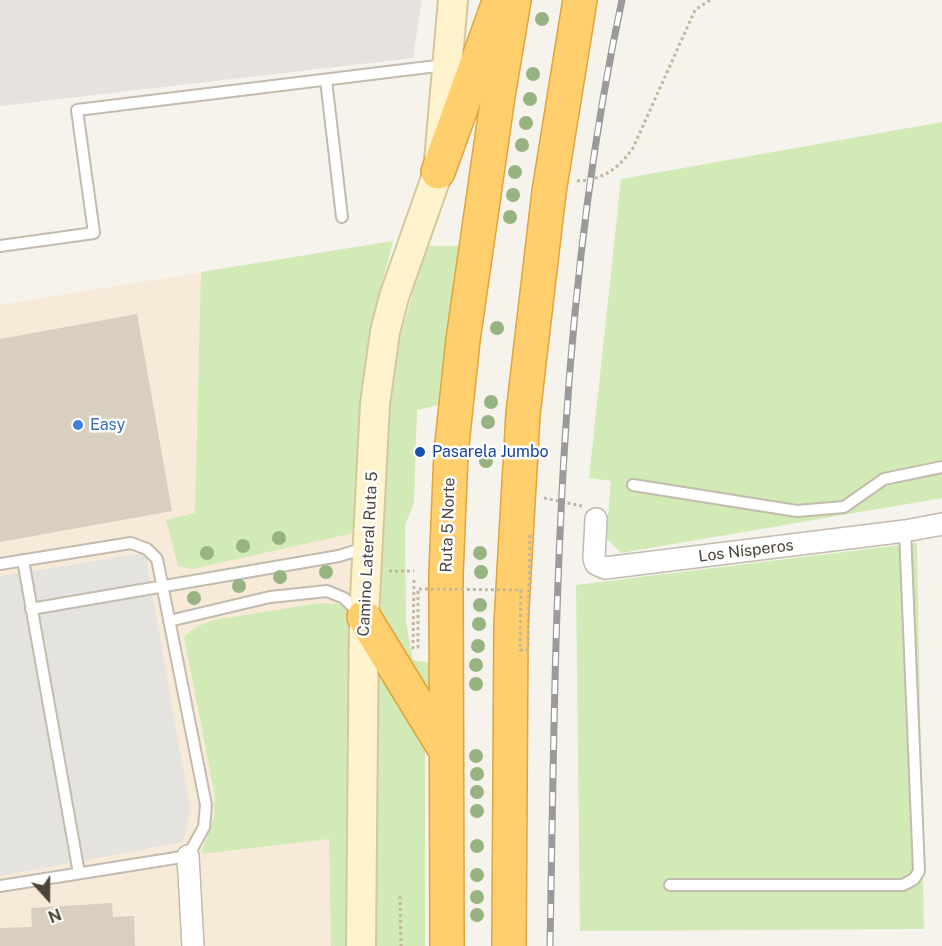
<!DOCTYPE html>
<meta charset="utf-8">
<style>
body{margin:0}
#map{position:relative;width:942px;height:946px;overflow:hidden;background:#f6f3ec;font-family:"Public Sans",sans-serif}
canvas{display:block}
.north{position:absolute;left:18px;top:868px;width:60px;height:60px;-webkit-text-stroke:4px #fff;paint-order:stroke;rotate:159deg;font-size:16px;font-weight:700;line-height:24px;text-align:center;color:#4b4439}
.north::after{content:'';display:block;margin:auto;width:21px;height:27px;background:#4b4439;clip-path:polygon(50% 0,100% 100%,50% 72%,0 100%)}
</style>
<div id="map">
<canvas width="942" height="946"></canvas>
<div class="north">N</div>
</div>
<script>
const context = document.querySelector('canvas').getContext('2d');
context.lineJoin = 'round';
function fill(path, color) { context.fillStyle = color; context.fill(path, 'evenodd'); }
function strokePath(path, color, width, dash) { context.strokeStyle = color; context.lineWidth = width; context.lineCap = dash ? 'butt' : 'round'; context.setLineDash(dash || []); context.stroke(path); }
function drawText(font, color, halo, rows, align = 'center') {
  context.font = font + ' "Public Sans",sans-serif'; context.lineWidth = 5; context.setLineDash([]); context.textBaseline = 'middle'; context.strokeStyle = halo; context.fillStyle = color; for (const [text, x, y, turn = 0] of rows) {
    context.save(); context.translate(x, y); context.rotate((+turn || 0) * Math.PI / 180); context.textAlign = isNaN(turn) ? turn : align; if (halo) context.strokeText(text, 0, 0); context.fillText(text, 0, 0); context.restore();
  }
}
const commercial = new Path2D(`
 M393,241L372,324L354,534L351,605V946H0V305Z`);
const industrial = new Path2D(`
 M0,0H422L413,58L0,106Z`);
const green = new Path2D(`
 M942,122V498L621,553L606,538L611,481L589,478L621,179Z
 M393,241L372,324L354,533L192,569L178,566L166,520L195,513L201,272Z
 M426,246H466L446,403L417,410L414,503L405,525L406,622L413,660L433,663L434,707L384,630L376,586L393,363Z
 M917,543L924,929L580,931L576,585Z
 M320,603L351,605V946H331L329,839L201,854L214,818L215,796L184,637L196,627L214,620Z
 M376,648L425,749V946H376Z`);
const parking = new Path2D(`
 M145,553L190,808L183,842L0,876V576Z`);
const building = new Path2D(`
 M137,314L172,511L0,542V339Z
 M112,903L113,917L134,916L135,946H0V928L32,927L31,908Z`);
const path = new Path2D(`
 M577,181C603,180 618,169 633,148L695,10L710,0
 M544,498L582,506
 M389,571H414
 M400,896L401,946`);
const lane = new Path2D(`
 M326,80L342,217
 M0,246L94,233L77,110L445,65
 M633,485L797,511L844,507L884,479L942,467
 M23,560L79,873
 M0,564L131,543L147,549L157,559L206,805L204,827L188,856L0,886
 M31,609L339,556L367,547
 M169,621L270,597L327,591L344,598L359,613
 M670,885H903L914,879L919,871L905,531`);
const street = new Path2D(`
 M596,519L594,559L596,564L605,568L905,531L942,524
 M188,856L193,946`);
const secondary = new Path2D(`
 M361,946L364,617L375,404L385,332L394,297L438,172L453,0`);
const highway = new Path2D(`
 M438,172L499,2
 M364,617L446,751
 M447,946L446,574L451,453L463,340L498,96L514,0
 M509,946L511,625L523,414L549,192L580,0`);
const rail = new Path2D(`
 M550,946C556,630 555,311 622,0`);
const pathBridge = new Path2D(`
 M414,580L413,648L418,647V589L521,590L520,650H528L530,533`);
const trees = [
 [542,19],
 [533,74],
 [530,99],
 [526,123],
 [522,145],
 [515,172],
 [513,195],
 [510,217],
 [497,328],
 [491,402],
 [488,422],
 [486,461],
 [279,538],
 [243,546],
 [207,553],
 [480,553],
 [326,572],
 [481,572],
 [280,577],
 [239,586],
 [194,598],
 [480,605],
 [479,624],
 [478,646],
 [476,665],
 [476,684],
 [476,756],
 [477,774],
 [477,792],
 [477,811],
 [477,846],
 [477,875],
 [477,897],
 [477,915]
];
const markers = [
 [78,425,6,"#3f7fe0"],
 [420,452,6,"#1a4fb4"]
];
const shopNames = [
 ["Easy",90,425]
];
const transitNames = [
 ["Pasarela Jumbo",432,452]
];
const streetNames = [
 ["Ruta 5 Norte",448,525,-88],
 ["Los Nísperos",746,551,-7],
 ["Camino Lateral Ruta 5",368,554,-87]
];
fill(commercial, '#f7ead8');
fill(industrial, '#e6e2dd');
fill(green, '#d2eab5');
fill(parking, '#e5e3e0');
fill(building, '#d8cfc1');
strokePath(lane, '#c2bbae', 14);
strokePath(street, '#c2bbae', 24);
strokePath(secondary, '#d6c79b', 32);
strokePath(highway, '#e0a43c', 36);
strokePath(path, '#c4b79f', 3, [3, 3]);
strokePath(lane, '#fff', 10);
strokePath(street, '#fff', 21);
strokePath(secondary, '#fff3cd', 28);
strokePath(highway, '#ffcf6e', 33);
strokePath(rail, '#9a9a9a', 7);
strokePath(rail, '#fff', 4.5, [14]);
strokePath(pathBridge, '#c4b79f', 3, [3, 3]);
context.fillStyle = '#97b381';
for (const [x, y] of trees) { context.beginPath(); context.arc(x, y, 7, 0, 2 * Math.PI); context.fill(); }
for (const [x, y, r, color] of markers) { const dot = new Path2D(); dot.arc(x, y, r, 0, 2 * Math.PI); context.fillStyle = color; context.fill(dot); strokePath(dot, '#fff', 2); }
drawText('16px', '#366cbe', '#fff', shopNames, 'left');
drawText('16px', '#164399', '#fff', transitNames, 'left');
drawText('16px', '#4b4439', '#fff', streetNames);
</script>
